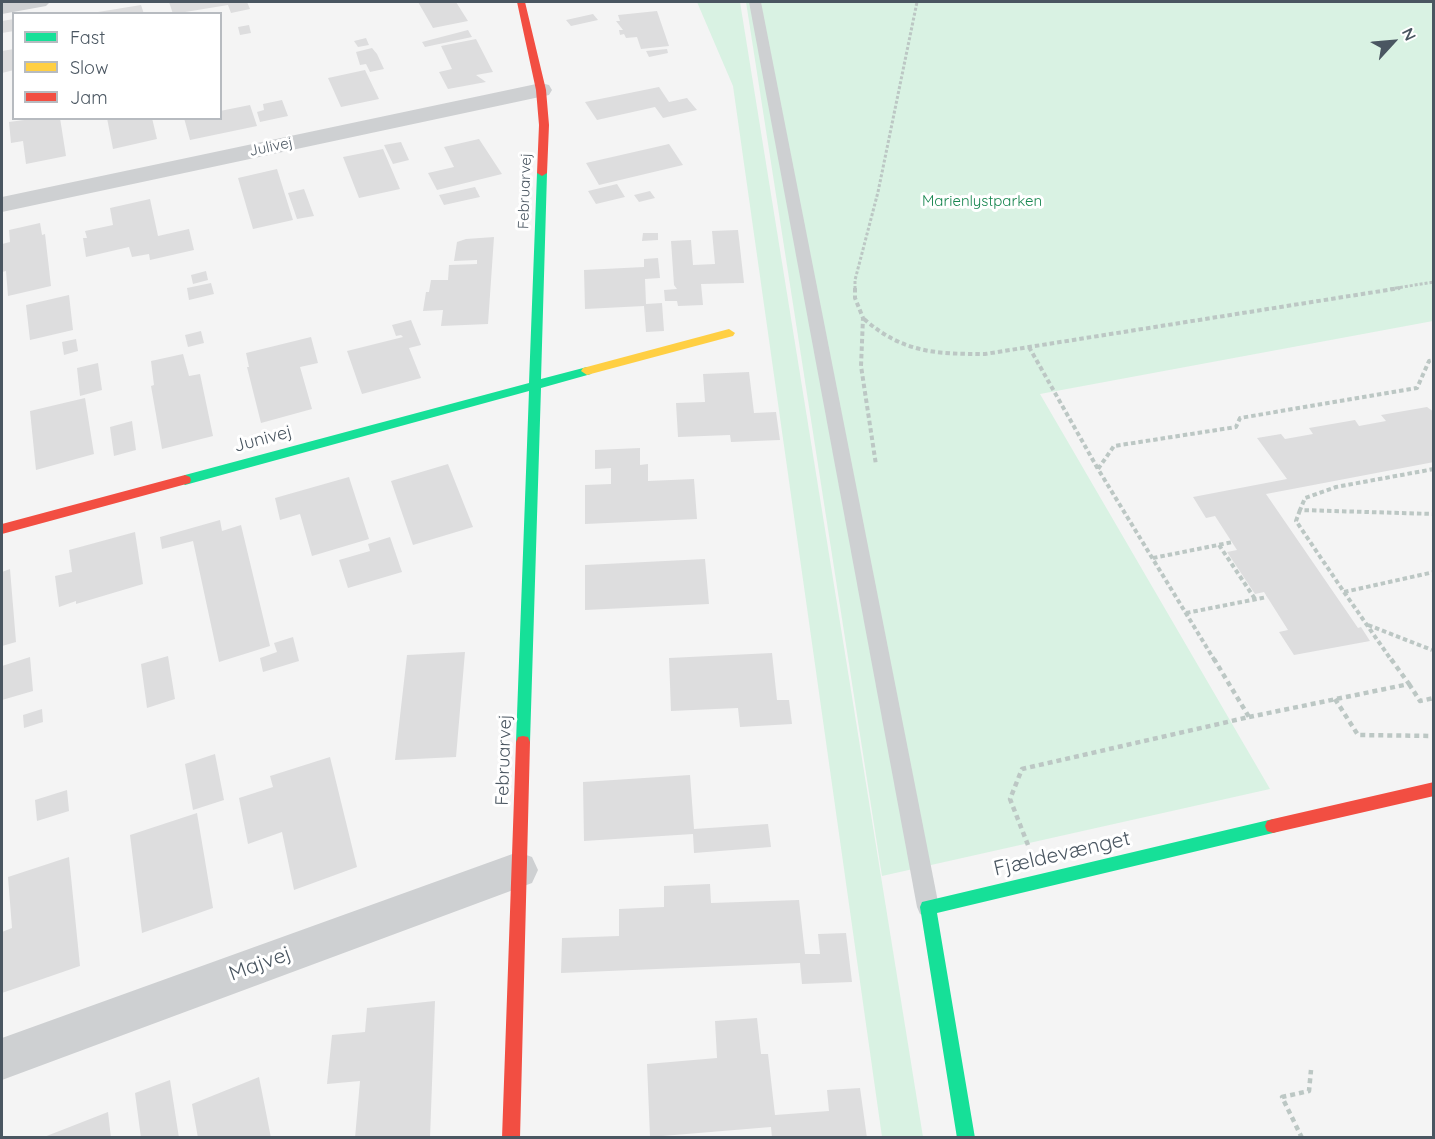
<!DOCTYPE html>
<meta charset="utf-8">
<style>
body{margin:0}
#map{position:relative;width:1435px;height:1139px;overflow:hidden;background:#f4f4f4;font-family:Quicksand,sans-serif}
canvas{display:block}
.frame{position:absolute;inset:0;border:3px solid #4a5661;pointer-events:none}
.legend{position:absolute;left:12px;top:12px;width:210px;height:108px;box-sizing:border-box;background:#fff;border:2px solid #b7bbc0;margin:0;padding:8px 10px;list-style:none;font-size:18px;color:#4a5661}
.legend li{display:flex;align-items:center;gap:12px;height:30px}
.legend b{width:30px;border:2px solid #b7bbc0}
.north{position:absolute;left:1363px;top:12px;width:60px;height:60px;-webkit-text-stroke:4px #fff;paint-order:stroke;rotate:64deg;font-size:16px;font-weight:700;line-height:24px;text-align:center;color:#4a5661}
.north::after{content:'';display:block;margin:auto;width:21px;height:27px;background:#4a5661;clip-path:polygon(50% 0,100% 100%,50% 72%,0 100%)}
</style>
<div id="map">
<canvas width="1435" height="1139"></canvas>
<div class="frame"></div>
<ul class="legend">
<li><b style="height:8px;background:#16e098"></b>Fast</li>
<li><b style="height:8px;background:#ffcf43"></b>Slow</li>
<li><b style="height:8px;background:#f24e42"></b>Jam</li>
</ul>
<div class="north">N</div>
</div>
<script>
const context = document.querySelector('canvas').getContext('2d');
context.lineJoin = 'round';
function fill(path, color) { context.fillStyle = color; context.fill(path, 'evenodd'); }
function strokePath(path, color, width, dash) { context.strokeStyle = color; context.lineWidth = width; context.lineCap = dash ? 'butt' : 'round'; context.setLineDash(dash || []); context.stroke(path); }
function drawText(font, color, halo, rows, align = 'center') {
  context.font = font + ' Quicksand,sans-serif'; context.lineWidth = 6; context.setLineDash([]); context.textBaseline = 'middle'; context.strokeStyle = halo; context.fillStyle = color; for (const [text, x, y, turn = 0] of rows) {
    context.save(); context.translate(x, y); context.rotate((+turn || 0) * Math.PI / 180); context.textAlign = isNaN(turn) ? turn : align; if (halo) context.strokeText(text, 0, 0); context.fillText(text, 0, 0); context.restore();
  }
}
const green = new Path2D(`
 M697,2H740L923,1137H882L733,86Z
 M746,2H1433V321L1040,394L1270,789L882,876Z`);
const building = new Path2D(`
 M169,2H247L250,9L231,13L228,5L173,14Z
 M418,2H456L468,21L433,28Z
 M141,5L144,14H98V12Z
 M657,11L669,46L641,49L637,37L626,38L624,34L620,35L619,30H623L616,21H620L618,15Z
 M593,14L598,20L571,26L566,20Z
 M14,19V31L2,33V21Z
 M249,25L251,33L240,35L238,27Z
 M468,30L472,37L425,47L422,42Z
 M366,38L369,45L358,47L354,41Z
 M476,39L493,72L476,75L486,82L448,89L439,72L452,69L441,46Z
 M372,48L377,54L384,69L370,72L366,64L360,65L356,52Z
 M14,49V70L2,73V51Z
 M667,49L668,53L649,57L646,51Z
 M365,70L379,99L341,107L328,78Z
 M659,87L669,102L687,98L697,110L663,118L655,107L597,120L585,102Z
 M282,100L288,116L260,122L257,112L264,110L263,104Z
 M250,105L257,126L190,140L184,118H220V111Z
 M39,118H60L66,156L26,164L23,141L11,143L9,122Z
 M107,118H152L157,139L113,149Z
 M479,139L502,174L437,190L428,173L454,167L444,147Z
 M401,142L409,160L393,164L384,145Z
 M669,144L683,165L599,185L586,163Z
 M383,149L400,189L359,198L343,157Z
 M277,169L293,220L253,229L238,178Z
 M617,184L625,197L596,204L588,191Z
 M475,187L480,197L444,205L439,195Z
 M304,189L314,216L297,219L288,193Z
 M650,191L655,198L639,202L634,195Z
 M150,199L158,236L189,229L194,250L150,260L149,254L132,257L129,247L86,257L83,238H87L85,231L113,225L110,208Z
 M40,223L42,235L45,234L51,286L8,296L6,271L2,272V244L10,242L9,230Z
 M738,230L744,283L701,284L703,305L678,306L677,301H665L664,290L677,289L674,285L671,241L691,240L693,265L715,264L712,231Z
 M643,233H658V240L642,241Z
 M494,237L488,324L441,326L443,310L423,311L426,292H429L431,280H448L449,265L477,264V260L454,261L457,242L466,239Z
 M658,258L660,278L645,279L646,304L662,303L664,331L646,332L644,306L585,309L584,270L644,267V259Z
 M206,271L208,280L193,284L191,275Z
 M211,283L214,294L189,300L187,288Z
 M69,295L73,330L30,340L26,305Z
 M411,320L421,345L409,348L421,378L362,394L347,351L403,337L401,335L396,336L392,325Z
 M201,331L204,343L188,347L185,335Z
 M311,337L318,363L300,367L312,409L261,423L247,367H249L246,353Z
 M76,339L78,351L64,355L62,342Z
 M183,354L189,376L200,374L213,436L162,449L151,386L154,385L151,361Z
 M98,363L102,390L80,396L77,368Z
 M749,372L754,413L776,412L780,440L731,442L730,435L678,437L676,403L705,402L703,374Z
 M85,398L94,454L36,470L30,411Z
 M1427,407L1434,412V462L1266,494L1358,628L1361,627L1370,641L1294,655L1279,632L1288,630L1264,592L1255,594L1227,552L1237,550L1215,516L1206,518L1193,497L1287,479L1257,438L1281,434L1285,439L1313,434L1309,428L1355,420L1359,426L1386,421L1381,415Z
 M132,421L136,450L114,456L110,427Z
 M640,448V465L648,464V481L694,479L697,519L585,524V485L611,484V468L595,469V450Z
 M448,464L473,527L413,545L391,481Z
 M349,477L369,539L312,556L300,514L280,520L275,498Z
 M220,520L222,531L241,525L270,646L219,662L193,541L162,549L160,537Z
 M135,532L143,584L76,604V601L59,607L55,576L72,572L69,550Z
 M390,537L402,572L348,588L339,560L370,551L368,544Z
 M705,559L709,604L585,610V565Z
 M10,569L16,642L2,646V572Z
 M293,637L299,661L263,672L260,658L277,652L274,643Z
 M465,652L456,757L395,760L407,655Z
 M772,653L777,700H789L792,724L740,727L738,708L671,711L669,658Z
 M168,656L175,699L147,708L141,664Z
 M30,657L33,691L2,700V666Z
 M42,709L43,722L24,728L23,715Z
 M215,754L224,800L193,810L185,764Z
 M330,757L357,867L294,890L282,832L248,844L239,798L273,787L270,776Z
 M690,775L694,829L768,824L771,847L694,853L693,834L584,841L583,782Z
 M67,790L69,811L37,821L35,800Z
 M197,813L213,908L142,933L130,835Z
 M69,857L80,966L2,993V932L12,928L8,877Z
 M710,884L711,903L799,900L805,954H820L818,934L846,933L852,982L802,984L800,963L561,973L562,938L619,936V909L664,907V886Z
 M435,1001L430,1138H355L360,1081L327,1084L332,1035L365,1032L367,1008Z
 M757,1018L761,1054H768L775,1115L829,1111L827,1090L860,1088L867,1138H772L771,1127L650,1137L647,1064L717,1058L715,1021Z
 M259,1077L271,1138H198L192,1104Z
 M170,1080L179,1138H141L135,1093Z
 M108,1112L111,1138H44V1137Z`);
const pathFar2 = new Path2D(`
 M855,289V280L878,192L917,2
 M1390,289L1434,282`);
const pathFar1 = new Path2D(`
 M855,288V298L863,318L861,366L876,465
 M864,319C903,353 936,354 985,354L1400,288
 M1029,347L1098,469
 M1434,469L1336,487L1305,498L1300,510L1434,514
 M1300,510L1296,521L1344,592L1434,572
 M1219,545L1255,599
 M1153,558L1233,542
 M1344,592L1392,661
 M1186,613L1267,597
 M1368,625L1432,650
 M1215,661L1098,469L1114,446L1236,427L1240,418L1417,388L1429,361L1434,360`);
const path = new Path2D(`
 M1409,684L1420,701L1434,698
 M1335,699L1358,735L1434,736
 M1249,717L1409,684L1391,659
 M1028,845L1010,799L1022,769L1249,717L1214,659
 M1302,1138L1282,1097L1309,1091L1311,1070`);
const lane = new Path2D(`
 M749,2H761L939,907L936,914L928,917L920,914L917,907Z`);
const street = new Path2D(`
 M2,2H50L46,6L2,14Z
 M541,83L549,85L552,90L549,95L2,212V197Z
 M518,852L532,857L538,870L532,883L2,1080V1038Z`);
const fast = new Path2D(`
 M542,170L547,173L541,379L587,367L593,371L591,374L541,388L530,742L528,747L523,748L518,747L516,742L529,391L185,485L179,480L185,475L529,383L537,173Z
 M1273,819L1279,821L1281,826L1279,831L1273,833L937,913L975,1138H957L920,907L922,902Z`);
const slow = new Path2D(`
 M729,329L735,333L733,336L587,375L581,371L583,368Z`);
const jam = new Path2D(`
 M517,2H525L546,90L549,125L547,173L542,176L537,173L539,125L536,90Z
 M185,475L190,477L191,480L190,483L2,534V524Z
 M523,736L528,737L530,742L520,1138H502L516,742L518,737Z
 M1434,782V796L1273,833L1267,831L1265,826L1267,821L1273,819Z`);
const farStreetnames = [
 ["Julivej",271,147,-12],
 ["Februarvej",525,191,-88]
];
const farParknames = [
 ["Marienlystparken",982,201]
];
const streetNames = [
 ["Junivej",263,439,-15],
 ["Februarvej",504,760,-88]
];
const nearStreetnames = [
 ["Fjældevænget",1062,854,-13],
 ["Majvej",260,964,-20]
];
fill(green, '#d9f2e3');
fill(building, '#ddddde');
strokePath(pathFar2, '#bcc7c4', 3, [3, 2]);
strokePath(pathFar1, '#bcc7c4', 4, [4.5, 3]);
strokePath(path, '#bcc7c4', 4.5, [5, 4]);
fill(lane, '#ced0d2');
fill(street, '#ced0d2');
fill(fast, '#16e098');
fill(slow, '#ffcf43');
fill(jam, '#f24e42');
drawText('15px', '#4a5661', '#fff', farStreetnames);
drawText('15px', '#17864f', '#fff', farParknames);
drawText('18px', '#4a5661', '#fff', streetNames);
drawText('21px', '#4a5661', '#fff', nearStreetnames);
</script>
